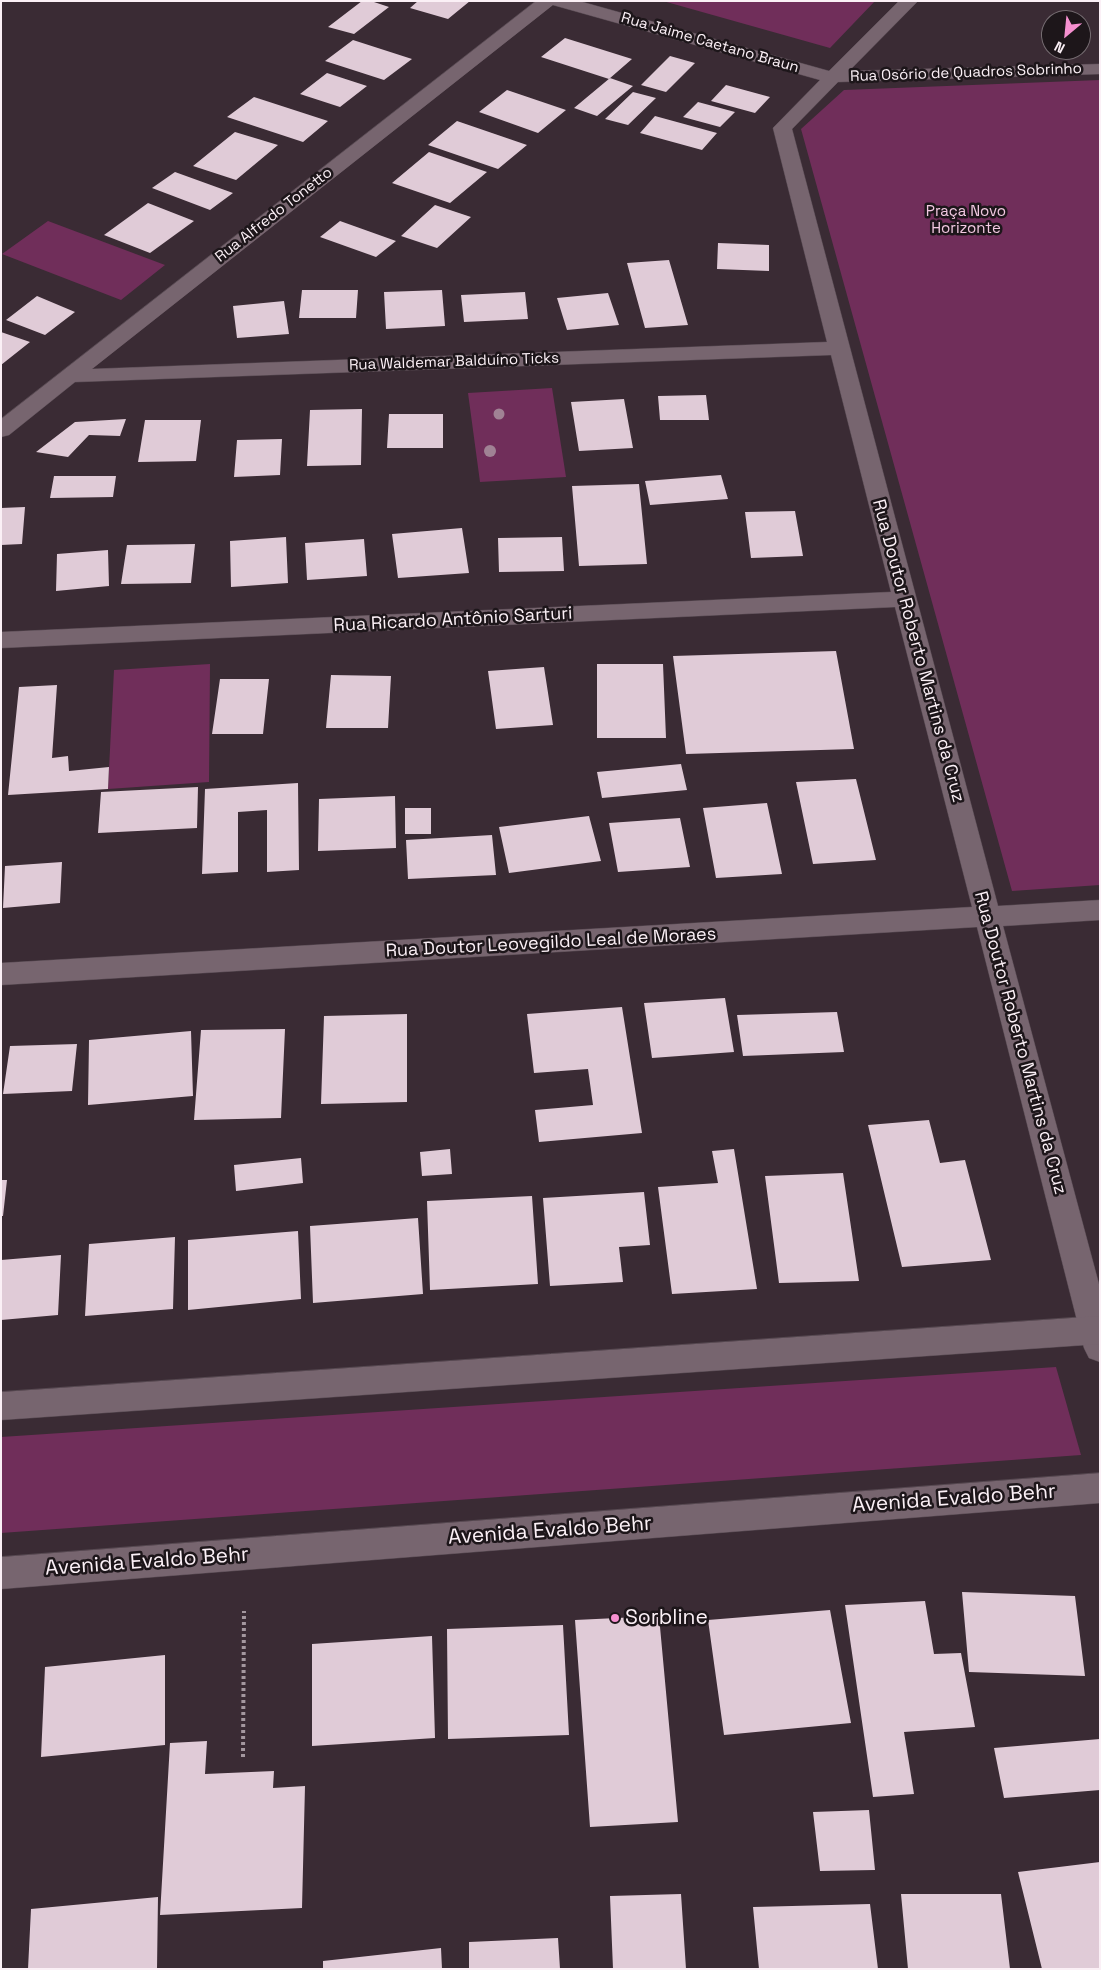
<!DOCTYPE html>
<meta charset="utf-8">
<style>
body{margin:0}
#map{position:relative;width:1101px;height:1970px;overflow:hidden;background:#3a2b34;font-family:"Space Grotesk",sans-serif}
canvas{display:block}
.frame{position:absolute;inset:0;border:2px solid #fbf0f6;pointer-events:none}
.north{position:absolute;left:1041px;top:10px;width:50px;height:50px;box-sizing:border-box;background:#1d161a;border:1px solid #766d72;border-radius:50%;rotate:208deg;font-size:14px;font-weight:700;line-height:20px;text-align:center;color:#fbf0f6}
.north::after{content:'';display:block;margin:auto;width:18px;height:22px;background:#f690d0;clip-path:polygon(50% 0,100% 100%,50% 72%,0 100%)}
</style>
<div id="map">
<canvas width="1101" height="1970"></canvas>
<div class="frame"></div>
<div class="north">N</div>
</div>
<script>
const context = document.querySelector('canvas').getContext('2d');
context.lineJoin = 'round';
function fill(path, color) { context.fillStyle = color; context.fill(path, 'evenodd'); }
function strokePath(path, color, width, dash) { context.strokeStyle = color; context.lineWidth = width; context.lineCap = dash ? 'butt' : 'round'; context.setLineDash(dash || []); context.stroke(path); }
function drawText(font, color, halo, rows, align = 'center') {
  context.font = font + ' "Space Grotesk",sans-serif'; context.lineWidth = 5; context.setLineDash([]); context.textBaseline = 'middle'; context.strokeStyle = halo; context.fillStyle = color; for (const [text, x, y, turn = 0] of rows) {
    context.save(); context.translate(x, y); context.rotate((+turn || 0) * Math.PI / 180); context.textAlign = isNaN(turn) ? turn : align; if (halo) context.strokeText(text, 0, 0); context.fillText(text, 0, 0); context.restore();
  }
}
const green = new Path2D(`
 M663,1H875L830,48Z
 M1100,80V885L1012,891L801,129L844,90Z
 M48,221L165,265L121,300L2,254Z
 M552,388L566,477L480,482L468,393Z
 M210,664L209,782L108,789L114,670Z
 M1056,1367L1081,1455L1,1533V1437Z`);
const building = new Path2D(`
 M362,1H371L389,7L354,34L328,27Z
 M418,1H470L448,19L410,8Z
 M565,38L632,59L609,79L541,57Z
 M353,40L412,59L384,80L325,61Z
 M670,56L695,63L666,92L641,85Z
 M327,73L367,86L340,107L300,94Z
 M610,78L633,86L597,116L574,108Z
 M726,85L770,97L755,113L711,101Z
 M507,90L566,110L538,133L479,112Z
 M633,92L656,98L628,125L605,119Z
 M254,97L328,121L303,142L227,117Z
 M698,102L735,112L720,127L683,117Z
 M655,116L717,133L702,150L640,133Z
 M457,121L527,145L498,169L428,145Z
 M235,132L278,145L236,180L193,166Z
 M429,152L487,172L450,203L392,183Z
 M175,172L233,193L210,210L152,188Z
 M148,203L194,221L150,253L104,235Z
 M435,205L471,217L437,248L401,236Z
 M340,221L396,241L376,257L320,237Z
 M718,243L769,245V271L717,269Z
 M669,260L688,325L645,328L627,263Z
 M302,290H358L356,318H299Z
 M442,290L445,326L386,329L384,292Z
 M525,292L528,319L464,322L461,295Z
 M608,293L619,325L567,330L557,298Z
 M37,296L75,312L45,335L6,320Z
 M284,301L289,334L237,338L233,306Z
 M1,332L30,342L1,365Z
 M706,395L709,420H660L658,396Z
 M624,399L633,448L579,451L571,402Z
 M362,409L361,465L307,466L310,410Z
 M389,414H443V448H387Z
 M126,419L120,436L89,435L68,457L36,452L75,422Z
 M145,420H201L196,461L138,462Z
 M282,439L280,475L234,477L237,440Z
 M721,475L728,499L650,505L645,481Z
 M54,476H116L113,497L50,498Z
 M639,484L647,564L579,566L572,486Z
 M25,507L22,544L1,545V508Z
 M795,511L803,556L751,558L745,512Z
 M462,528L469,573L398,578L392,534Z
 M286,537L288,583L231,587L230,541Z
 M562,537L564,571L499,572L498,538Z
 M364,539L367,576L307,580L305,543Z
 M195,544L191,583L121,584L127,545Z
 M108,550L109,586L56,591L57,554Z
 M836,651L854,749L686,754L673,656Z
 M597,664H663L666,738H597Z
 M544,667L553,725L496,729L488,671Z
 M331,675L391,676L388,728H326Z
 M220,679H269L263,734H212Z
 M57,685L52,758L68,756L69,771L109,767L108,789L8,795L19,687Z
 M681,764L687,790L602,798L597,772Z
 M856,779L876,860L813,864L796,782Z
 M298,783L299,870L267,872V810L238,812V872L202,874L205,789Z
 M198,787L197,828L98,833L101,792Z
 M395,796L396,848L318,851L319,799Z
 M767,803L782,874L716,878L703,808Z
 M405,808H431V834H405Z
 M589,816L601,861L509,873L499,827Z
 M680,818L690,867L618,872L609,823Z
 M492,835L496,875L408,879L406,840Z
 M62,862L60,903L3,908L5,866Z
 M725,998L734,1052L652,1058L644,1003Z
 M622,1007L642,1133L539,1142L535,1110L593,1105L588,1069L534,1073L527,1014Z
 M837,1012L844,1052L743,1056L737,1015Z
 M407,1014V1102L321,1104L324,1016Z
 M285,1029L281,1118L194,1120L201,1030Z
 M191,1031L193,1096L88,1105L89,1040Z
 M77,1044L72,1091L3,1094L10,1046Z
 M929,1120L940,1163L965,1160L991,1260L902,1267L868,1125Z
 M450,1149L452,1174L422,1176L420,1152Z
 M734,1149L757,1289L672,1294L658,1187L718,1183L712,1151Z
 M301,1158L303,1183L236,1191L234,1165Z
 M843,1173L859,1281L779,1283L765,1176Z
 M1,1180H7L3,1216H1Z
 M644,1192L650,1245L619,1247L623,1282L550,1286L543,1198Z
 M532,1196L538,1284L430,1290L427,1201Z
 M418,1218L423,1294L313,1303L310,1226Z
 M298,1231L301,1299L188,1310V1240Z
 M175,1237L173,1309L85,1316L89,1244Z
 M61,1255L58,1315L1,1320V1260Z
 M962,1592L1075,1596L1085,1676L969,1672Z
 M925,1601L934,1654L961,1653L975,1727L904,1732L914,1794L873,1797L845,1605Z
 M830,1610L851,1723L724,1735L708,1620Z
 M659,1616L678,1822L590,1827L575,1620Z
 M563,1625L569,1735L448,1739L447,1629Z
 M432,1636L435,1738L312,1746V1644Z
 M165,1655V1745L41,1757L45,1667Z
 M1100,1739V1790L1004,1798L994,1748Z
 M207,1741L205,1774L274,1771L273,1788L305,1786L302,1908L160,1915L170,1743Z
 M869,1810L875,1870L820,1871L813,1812Z
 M1100,1862V1969H1042L1018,1872Z
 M681,1894L686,1969H613L610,1896Z
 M901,1894H1001L1010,1969H908Z
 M158,1897L157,1969H28L31,1909Z
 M870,1904L878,1969H759L753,1907Z
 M558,1938L560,1969H469V1942Z
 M441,1948L442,1969H323V1961Z`);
const path = new Path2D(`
 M243,1757L244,1611`);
const minor = new Path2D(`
 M536,1H579L829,71L899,1H918L849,71L1100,64V74L838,82L792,129L998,906L1100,900V920L1003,926L1100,1288V1362L1089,1358L1084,1348L977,927L1,985V963L972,907L895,607L1,648V632L891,592L831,355L75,382L9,435L1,437V419ZM553,5L820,80L773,128L827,342L92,369Z`);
const tertiary = new Path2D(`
 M1100,1316V1344L1,1420V1392Z
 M1100,1473V1503L1,1589V1557Z`);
const trees = [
 [499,414,5.5],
 [490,451,6]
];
const markers = [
 [615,1618,5,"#f690d0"]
];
const farStreetnames = [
 ["Rua Jaime Caetano Braun",710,43,16],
 ["Rua Osório de Quadros Sobrinho",966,73,-2],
 ["Rua Alfredo Tonetto",274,215,-38],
 ["Rua Waldemar Balduíno Ticks",454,362,-2]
];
const farParknames = [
 ["Praça Novo",966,212],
 ["Horizonte",966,229]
];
const streetNames = [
 ["Rua Ricardo Antônio Sarturi",453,620,-3],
 ["Rua Doutor Roberto Martins da Cruz",918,651,75],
 ["Rua Doutor Leovegildo Leal de Moraes",551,943,-3],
 ["Rua Doutor Roberto Martins da Cruz",1020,1043,75]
];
const nearStreetnames = [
 ["Avenida Evaldo Behr",954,1499,-4],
 ["Avenida Evaldo Behr",550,1531,-4],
 ["Avenida Evaldo Behr",147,1562,-4]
];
const nearPoinames = [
 ["Sorbline",625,1618]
];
fill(green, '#702e5a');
fill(building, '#e0cbd7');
strokePath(minor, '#554850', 1);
strokePath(tertiary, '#554850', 1);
strokePath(path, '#a4979f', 4, [3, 3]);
fill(minor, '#77656f');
fill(tertiary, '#77656f');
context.fillStyle = '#a08294';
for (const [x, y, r] of trees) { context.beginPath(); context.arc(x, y, r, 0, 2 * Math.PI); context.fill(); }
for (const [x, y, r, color] of markers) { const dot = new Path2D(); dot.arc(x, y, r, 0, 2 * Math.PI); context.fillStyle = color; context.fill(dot); strokePath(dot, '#1d161a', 2); }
drawText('15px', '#fbf0f6', '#1d161a', farStreetnames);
drawText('15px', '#f3c9e2', '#1d161a', farParknames);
drawText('18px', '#fbf0f6', '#1d161a', streetNames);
drawText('21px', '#fbf0f6', '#1d161a', nearStreetnames);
drawText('21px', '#fbf0f6', '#1d161a', nearPoinames, 'left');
</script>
